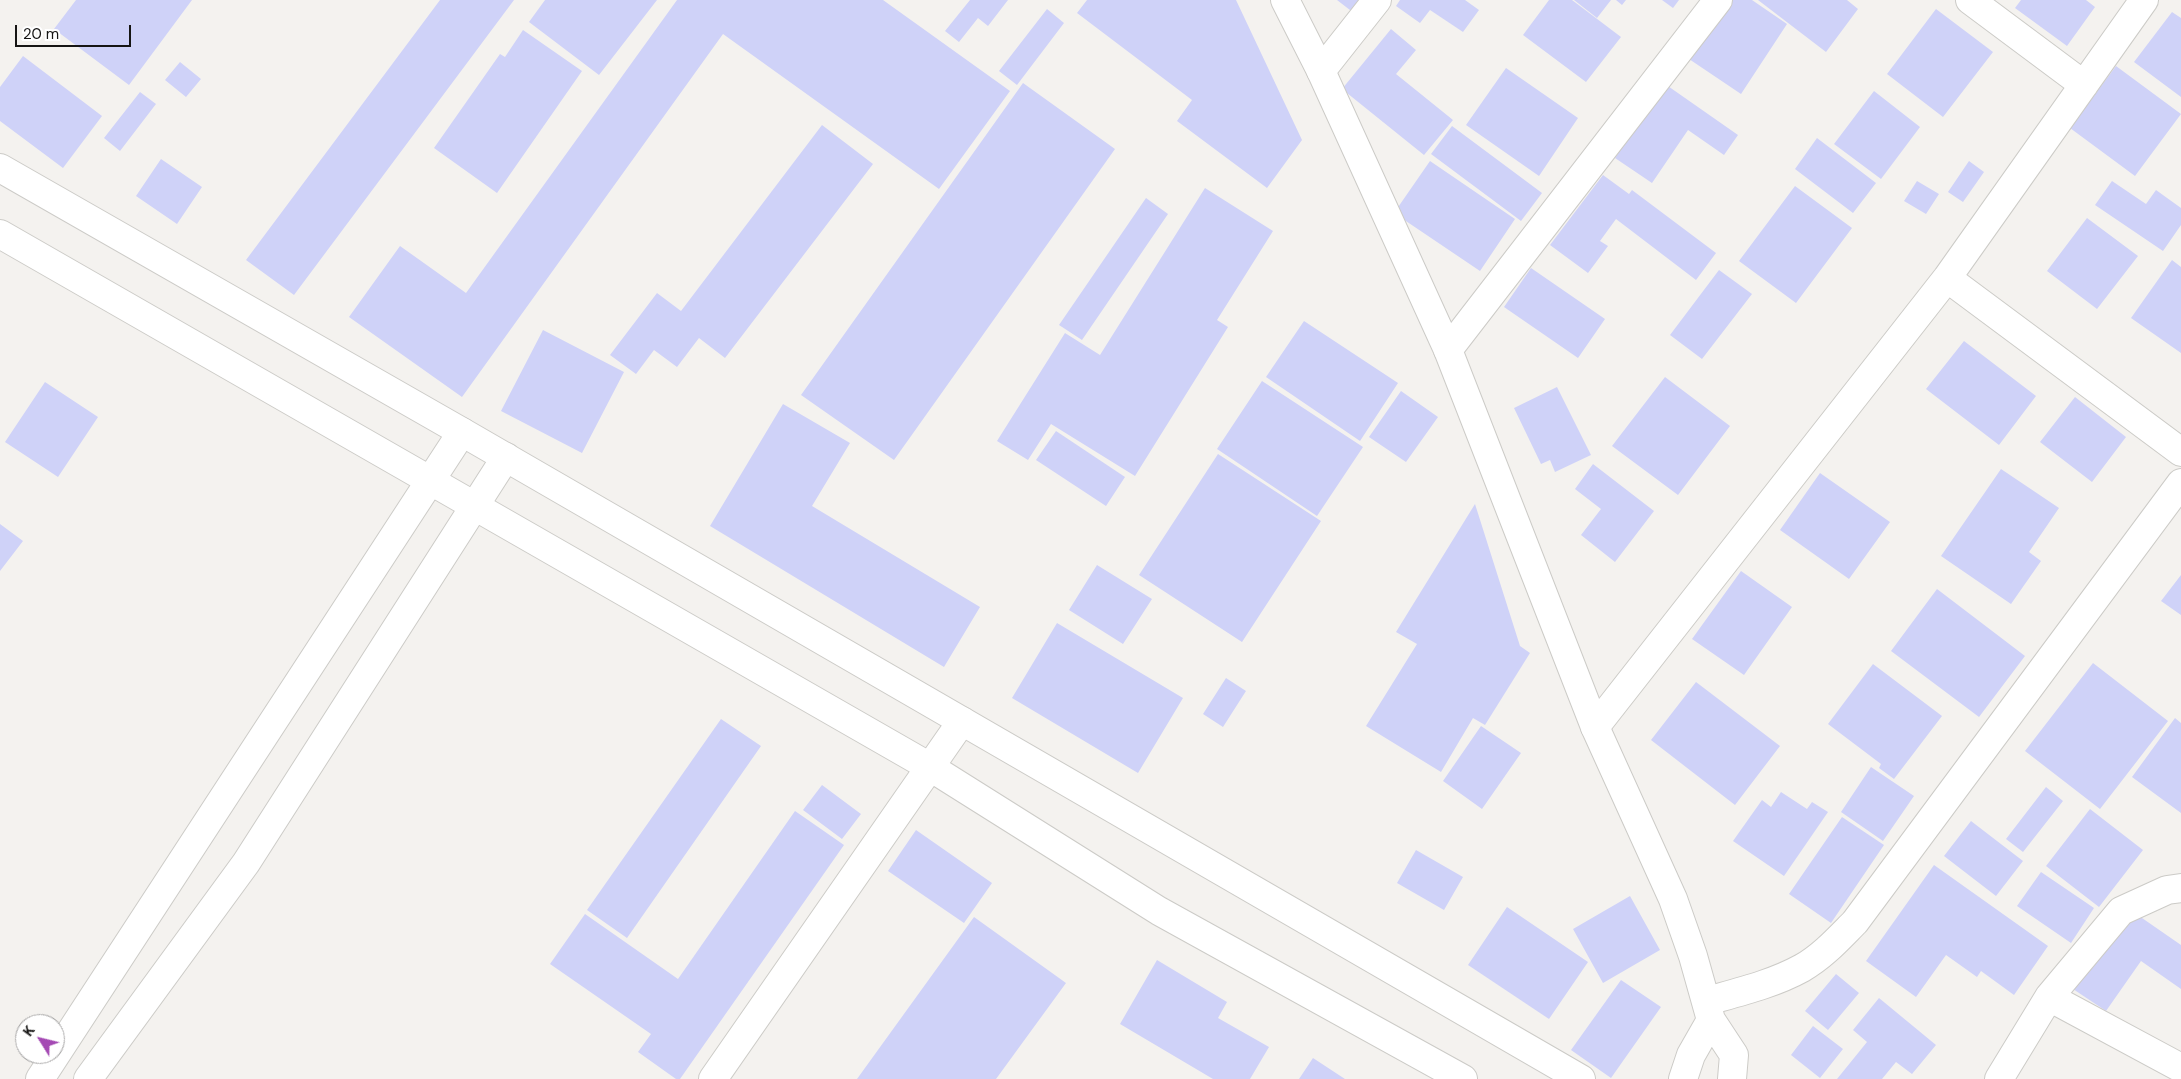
<!DOCTYPE html>
<style>
body{margin:0}
#map{position:relative;width:2181px;height:1079px;overflow:hidden;background:#f4f2ef;font-family:"DM Sans",sans-serif}
canvas{display:block}
.north{position:absolute;left:15px;top:1014px;width:50px;height:50px;box-sizing:border-box;background:#fff;border:1px solid #a2a1a1;border-radius:50%;rotate:306deg;font-size:14px;font-weight:700;line-height:20px;text-align:center;color:#161514}
.north::after{content:'';display:block;margin:auto;width:18px;height:22px;background:#a449b3;clip-path:polygon(50% 0,100% 100%,50% 72%,0 100%)}
.scale{position:absolute;left:15px;top:25px;width:116px;height:22px;box-sizing:border-box;border:2px solid #161514;border-top:0;padding-left:6px;font-size:15px;line-height:18px;white-space:nowrap;color:#161514;-webkit-text-stroke:4px #fff;paint-order:stroke}
</style>
<div id="map">
<canvas width="2181" height="1079"></canvas>
<div class="north">K</div>
<div class="scale">20 m</div>
</div>
<script>
const context = document.querySelector('canvas').getContext('2d');
context.lineJoin = 'round';
function fill(path, color) { context.fillStyle = color; context.fill(path, 'evenodd'); }
function strokePath(path, color, width, dash) { context.strokeStyle = color; context.lineWidth = width; context.lineCap = dash ? 'butt' : 'round'; context.setLineDash(dash || []); context.stroke(path); }
const building = new Path2D(`
 M76,0H192L129,85L54,29Z
 M440,0H514L294,295L246,260Z
 M545,0H657L599,75L529,22Z
 M677,0H883L1010,91L939,189L723,34L462,397L349,317L400,246L466,293Z
 M970,0H1008L988,26L978,18L959,42L945,31Z
 M1087,0H1236L1302,140L1267,188L1177,121L1192,100L1077,13Z
 M1337,0H1371L1359,17Z
 M1400,0H1465L1479,10L1463,32L1430,10L1420,23L1396,6Z
 M1549,0H1572L1621,37L1586,82L1523,35Z
 M1574,0H1611L1597,18Z
 M1616,0H1626L1622,5Z
 M1662,0H1679L1673,8Z
 M1728,0H1752L1787,24L1741,94L1689,59Z
 M1758,0H1847L1858,9L1826,52Z
 M2021,0H2086L2095,7L2067,46L2015,8Z
 M1047,9L1064,23L1017,85L999,71Z
 M1936,9L1993,52L1943,117L1887,74Z
 M2172,12L2181,18V97L2134,62Z
 M1391,29L1416,50L1396,74L1453,120L1424,155L1342,89Z
 M523,30L582,71L497,193L434,148L500,54L505,57Z
 M23,56L102,116L63,168L0,121V87Z
 M180,62L201,79L186,97L165,80Z
 M2116,66L2181,114L2135,176L2070,128Z
 M1506,68L1578,118L1539,176L1466,125Z
 M1023,83L1115,149L894,460L801,395Z
 M1665,84L1738,135L1724,155L1688,130L1652,183L1615,158Z
 M1874,91L1920,127L1881,179L1834,144Z
 M140,92L156,104L120,151L104,138Z
 M822,125L873,164L725,358L699,338L677,367L654,350L636,374L610,355L657,293L681,311Z
 M1452,126L1542,193L1521,221L1431,154Z
 M1817,138L1876,183L1853,213L1795,169Z
 M161,159L202,187L177,224L136,196Z
 M1430,161L1515,219L1480,271L1394,213Z
 M1969,161L1984,172L1963,202L1948,192Z
 M1603,175L1629,194L1632,190L1716,253L1696,280L1616,219L1600,241L1608,246L1588,273L1550,245Z
 M1917,181L1939,194L1926,214L1904,201Z
 M2112,181L2146,204L2156,190L2181,208V225L2163,251L2095,205Z
 M1795,186L1852,228L1796,303L1739,261Z
 M1205,188L1273,231L1217,320L1228,327L1135,476L1051,424L1028,460L997,441L1065,333L1100,355Z
 M1146,198L1168,214L1082,340L1059,325Z
 M2087,218L2138,256L2097,309L2047,271Z
 M2172,260L2181,267V353L2131,318Z
 M1531,268L1605,319L1578,358L1504,307Z
 M1719,270L1752,294L1702,359L1670,335Z
 M1304,321L1398,383L1360,441L1266,377Z
 M543,330L624,372L582,453L501,411Z
 M1964,341L2036,396L1999,445L1926,389Z
 M1665,377L1730,426L1678,495L1612,446Z
 M1262,381L1363,447L1317,516L1217,449Z
 M45,382L98,417L58,477L5,442Z
 M1557,387L1591,455L1555,472L1550,460L1541,464L1514,408Z
 M1401,391L1438,417L1406,462L1369,437Z
 M2075,397L2126,437L2092,482L2040,442Z
 M783,404L850,443L812,506L980,607L944,667L710,526Z
 M1056,431L1125,477L1106,506L1036,460Z
 M1218,454L1321,521L1242,642L1139,575Z
 M1593,464L1654,511L1615,562L1581,535L1601,509L1575,489Z
 M2001,469L2059,508L2029,552L2041,561L2011,604L1941,556Z
 M1820,473L1890,522L1849,579L1780,530Z
 M1475,504L1520,646L1530,653L1485,725L1473,718L1441,772L1366,726L1417,644L1396,632Z
 M0,524L23,541L0,571Z
 M1097,565L1152,599L1123,644L1069,610Z
 M1741,571L1792,607L1744,675L1692,639Z
 M2181,575V615L2161,601Z
 M1937,589L2025,656L1979,717L1891,651Z
 M1057,623L1183,698L1138,773L1012,698Z
 M2093,663L2168,721L2100,809L2025,751Z
 M1873,664L1942,716L1894,779L1879,768L1881,764L1828,724Z
 M1226,678L1246,691L1223,727L1203,714Z
 M1696,682L1780,746L1735,805L1651,740Z
 M2175,718L2181,723V813L2132,777Z
 M721,719L761,746L627,938L587,910Z
 M1481,726L1521,753L1482,809L1443,781Z
 M1871,767L1914,796L1883,841L1841,812Z
 M822,785L861,814L842,839L803,810Z
 M2046,787L2063,801L2023,852L2006,839Z
 M1781,792L1807,809L1812,802L1828,812L1784,876L1733,841L1762,800L1771,807Z
 M2090,809L2143,850L2099,907L2046,866Z
 M795,811L844,845L680,1079H676L638,1052L651,1034L550,964L585,914L678,979Z
 M1842,817L1884,845L1831,923L1789,894Z
 M1971,821L2023,861L1996,896L1944,856Z
 M916,830L992,883L964,923L888,871Z
 M1416,850L1463,877L1444,910L1397,883Z
 M1934,865L2048,946L2014,995L1981,971L1977,977L1946,955L1916,997L1866,961Z
 M2041,872L2094,908L2071,943L2017,906Z
 M1630,896L1660,950L1603,983L1573,929Z
 M1507,907L1588,962L1549,1019L1468,965Z
 M2129,909L2181,945V989L2141,961L2106,1011L2073,989Z
 M974,917L1066,983L996,1079H857Z
 M1157,960L1227,1002L1218,1018L1269,1047L1250,1079H1213L1120,1024Z
 M1836,974L1859,993L1828,1030L1805,1011Z
 M1621,980L1661,1007L1611,1078L1571,1050Z
 M1879,998L1936,1045L1912,1074L1896,1062L1882,1079H1837L1867,1042L1853,1030Z
 M1813,1026L1843,1049L1820,1078L1791,1055Z
 M1313,1058L1345,1079H1299Z`);
const minor = new Path2D(`
 M1970,0L2084,85
 M1321,71L1377,0
 M1947,278L2181,452
 M1448,350L1718,0
 M1595,727L1947,278L2144,0
 M2049,997L2181,1068
 M1707,1001C1739,992 1773,984 1802,968C1823,956 1839,938 1855,922L2181,483
 M713,1079L962,721
 M1999,1079L2049,997L2121,911L2167,890L2181,888`);
const tertiary = new Path2D(`
 M1285,0L1321,71L1448,350L1595,727L1673,899L1693,956L1711,1020L1734,1055L1732,1079
 M40,1079L462,432
 M88,1079L246,863L506,457
 M1683,1079L1691,1055L1711,1020`);
const secondary = new Path2D(`
 M0,168L462,432L1581,1079
 M0,234L930,767L1159,911L1463,1079`);
fill(building, '#cfd2f8');
strokePath(minor, '#cccbc7', 30);
strokePath(tertiary, '#cccbc7', 30);
strokePath(secondary, '#cccbc7', 30);
strokePath(minor, '#fff', 28);
strokePath(tertiary, '#fff', 28);
strokePath(secondary, '#fff', 28);
</script>
